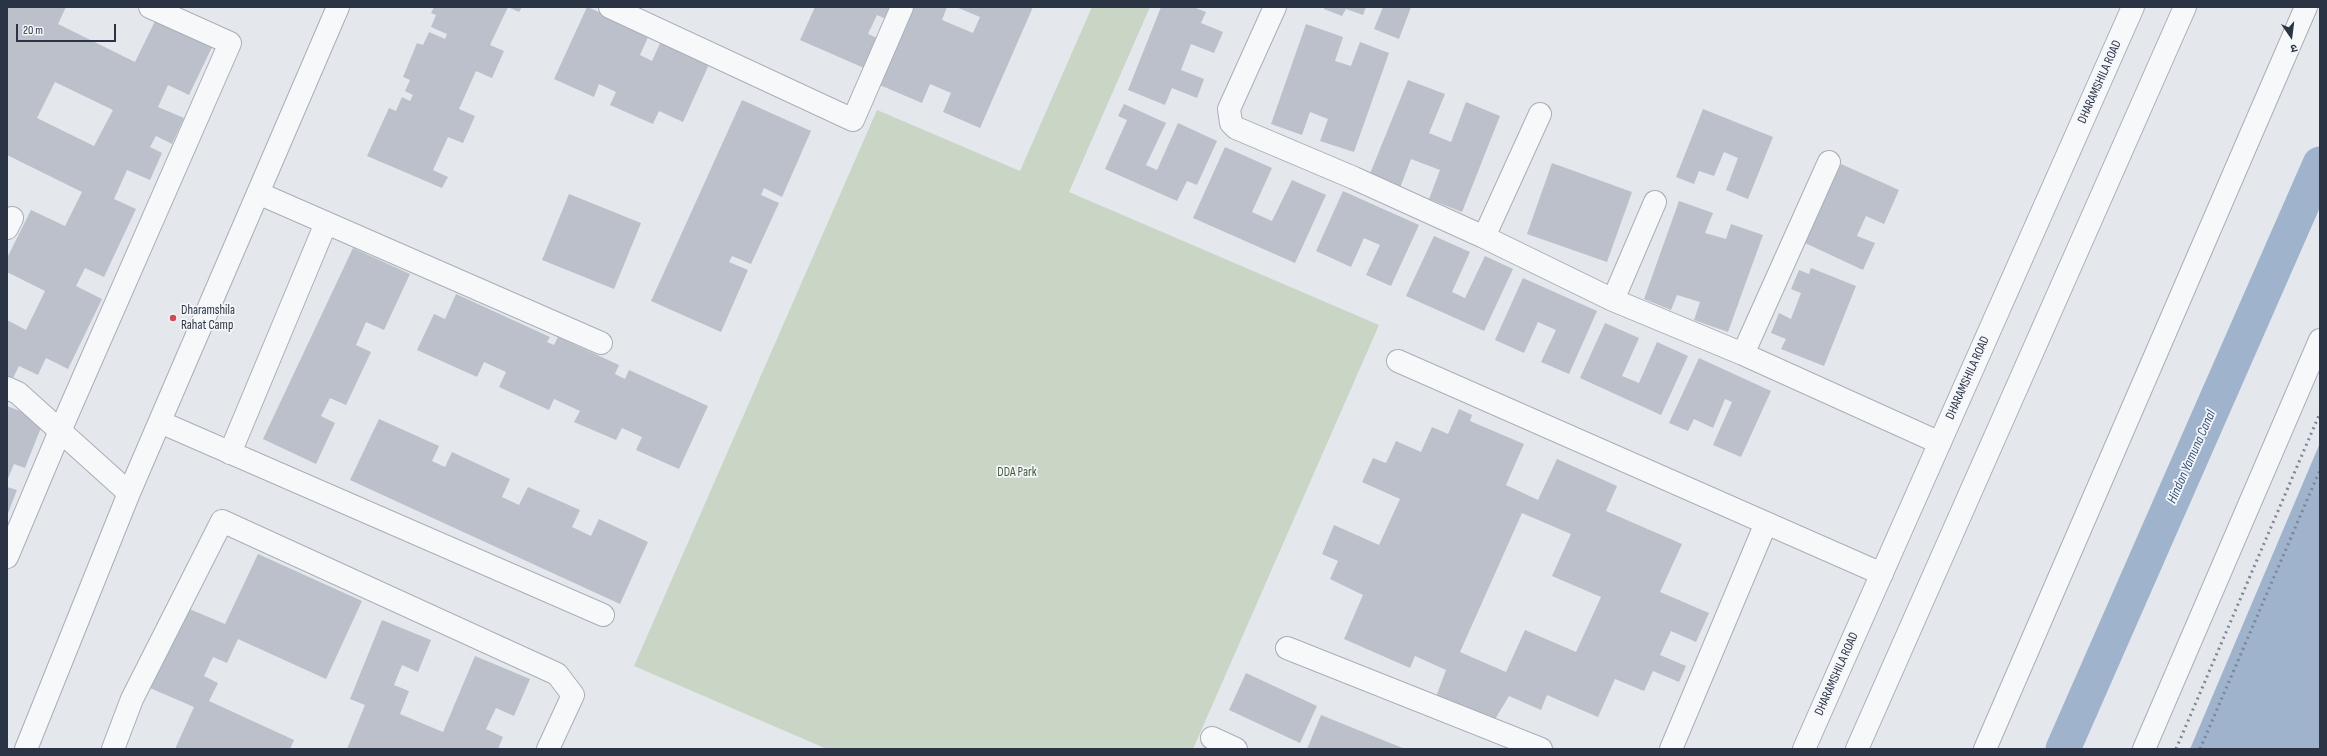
<!DOCTYPE html>
<meta charset="utf-8">
<style>
body{margin:0}
#map{position:relative;width:2327px;height:756px;overflow:hidden;background:#e4e7ec;font-family:"Sofia Sans Condensed","Noto Sans Devanagari",sans-serif}
canvas{display:block}
.frame{position:absolute;inset:0;border:8px solid #2b3445;pointer-events:none}
.north{position:absolute;left:2271px;top:16px;width:40px;height:40px;-webkit-text-stroke:3px #f4f6f9;paint-order:stroke;rotate:166deg;font-size:11px;font-weight:700;line-height:16px;text-align:center;color:#2b3445}
.north::after{content:'';display:block;margin:auto;width:14px;height:18px;background:#2b3445;clip-path:polygon(50% 0,100% 100%,50% 72%,0 100%)}
.scale{position:absolute;left:16px;top:24px;width:100px;height:18px;box-sizing:border-box;border:2px solid #2b3445;border-top:0;padding-left:5px;font-size:12px;line-height:14px;white-space:nowrap;color:#2b3445;-webkit-text-stroke:3px #f4f6f9;paint-order:stroke}
</style>
<div id="map">
<canvas width="2327" height="756"></canvas>
<div class="frame"></div>
<div class="north">उ</div>
<div class="scale">20 m</div>
</div>
<script>
const context = document.querySelector('canvas').getContext('2d');
context.lineJoin = 'round';
function fill(path, color) { context.fillStyle = color; context.fill(path, 'evenodd'); }
function strokePath(path, color, width, dash) { context.strokeStyle = color; context.lineWidth = width; context.lineCap = dash ? 'butt' : 'round'; context.setLineDash(dash || []); context.stroke(path); }
function drawText(font, color, halo, rows, align = 'center') {
  context.font = font + ' "Sofia Sans Condensed",sans-serif'; context.lineWidth = 3.5; context.setLineDash([]); context.textBaseline = 'middle'; context.strokeStyle = halo; context.fillStyle = color; for (const [text, x, y, turn = 0] of rows) {
    context.save(); context.translate(x, y); context.rotate((+turn || 0) * Math.PI / 180); context.textAlign = isNaN(turn) ? turn : align; if (halo) context.strokeText(text, 0, 0); context.fillText(text, 0, 0); context.restore();
  }
}
const green = new Path2D(`
 M1092,7H1150L1069,192L1379,325L1193,749H827L634,666L877,110L1020,171Z`);
const water = new Path2D(`
 M2320,443V749H2190Z`);
const canal = new Path2D(`
 M2063,749L2320,164`);
const building = new Path2D(`
 M7,7H66L58,24L135,62L158,15L214,43L189,95L168,85L158,107L184,118L172,144L156,136L150,147L162,153L150,180L127,170L114,199L136,209L104,277L85,268L76,286L102,299L68,369L46,358L38,375L19,366L11,382L7,380V320L26,330L45,291L7,272V258L31,210L65,226L82,192L7,155ZM55,82L113,110L94,146L37,118Z
 M434,7H522L519,12L508,7L490,45L504,51L492,78L476,71L459,109L475,116L463,143L448,137L433,170L448,177L442,188L367,156L389,108L396,111L402,97L410,101L413,95L405,91L410,80L403,77L417,43L423,45L429,32L445,39L447,34L431,27L436,15L431,13Z
 M587,7L650,33L640,55L652,61L662,39L711,60L683,122L659,111L653,124L610,105L616,92L599,84L594,97L554,79Z
 M815,7H891L886,19L877,15L868,34L877,38L864,68L800,40Z
 M908,7H947L942,20L973,33L980,17L956,7H1033L980,128L943,112L951,93L930,84L922,103L875,83Z
 M1161,7H1193L1206,12L1201,23L1223,32L1214,53L1191,44L1181,70L1204,79L1197,98L1172,88L1165,105L1128,90Z
 M1324,7H1366L1363,15L1346,9L1342,16L1324,9Z
 M1383,7H1411L1399,39L1374,29Z
 M1306,24L1343,37L1335,61L1351,66L1360,42L1389,53L1354,152L1320,141L1328,119L1310,112L1302,135L1271,124Z
 M1408,80L1445,94L1429,133L1451,142L1466,102L1500,116L1462,212L1429,199L1440,170L1411,159L1400,188L1369,176Z
 M742,100L811,131L782,197L764,188L761,195L779,203L751,264L732,256L729,262L748,270L721,332L651,301Z
 M1124,104L1166,123L1146,165L1157,170L1178,123L1217,141L1197,185L1187,181L1177,201L1105,169L1127,120L1118,116Z
 M1703,109L1773,137L1748,199L1726,190L1738,158L1724,152L1714,176L1699,171L1694,184L1676,177Z
 M1225,147L1272,168L1252,212L1272,221L1292,180L1326,195L1295,263L1193,218Z
 M1552,163L1632,192L1607,262L1527,234Z
 M1841,164L1899,190L1884,224L1866,216L1857,236L1875,243L1863,270L1805,243Z
 M1343,191L1419,225L1391,286L1366,275L1380,245L1364,238L1351,267L1316,251Z
 M569,194L641,223L614,289L542,260Z
 M1679,201L1713,213L1705,233L1726,239L1731,224L1763,235L1728,332L1694,320L1700,302L1677,295L1671,310L1644,299Z
 M1434,236L1470,252L1452,292L1465,298L1485,256L1513,269L1484,331L1406,296Z
 M353,248L410,274L384,330L366,322L356,345L371,352L346,405L330,398L321,416L335,423L316,464L263,439Z
 M1811,268L1856,286L1824,366L1781,349L1786,339L1771,333L1779,313L1791,319L1801,293L1791,289L1799,270L1809,274Z
 M1523,278L1597,311L1569,374L1541,362L1556,330L1538,322L1524,353L1495,340Z
 M456,294L550,337L547,342L554,345L558,337L619,365L615,374L625,379L629,370L708,406L679,469L636,450L642,437L622,428L616,440L574,422L580,411L554,399L549,410L499,387L506,372L484,362L477,377L417,350L434,314L445,319Z
 M1605,323L1639,338L1622,376L1639,383L1657,342L1688,356L1661,415L1580,378Z
 M1699,358L1771,391L1741,457L1713,445L1732,402L1725,399L1713,428L1694,419L1688,431L1669,423Z
 M7,406L44,420L25,468L14,464L7,481Z
 M1459,409L1472,415L1470,421L1524,444L1506,485L1538,500L1557,459L1617,486L1606,511L1682,544L1660,592L1709,613L1696,642L1671,631L1660,655L1686,666L1679,682L1653,671L1644,691L1615,679L1598,717L1547,695L1541,710L1509,696L1494,721L1436,697L1446,670L1415,656L1410,668L1344,639L1363,595L1330,579L1338,561L1322,554L1334,525L1379,545L1400,499L1362,482L1373,458L1386,463L1396,441L1421,452L1432,427L1448,434ZM1522,513L1571,534L1552,576L1601,597L1576,652L1525,630L1506,672L1460,652Z
 M379,419L439,446L432,461L445,467L452,452L510,479L502,497L519,505L528,487L580,510L572,527L591,536L599,519L648,542L620,604L350,480Z
 M7,487L17,490L7,516Z
 M258,554L362,601L326,679L238,639L227,663L213,657L204,676L218,683L209,701L294,740L290,749H175L194,707L150,688L187,608L225,624Z
 M382,620L431,640L418,672L402,665L394,685L409,691L400,714L443,732L475,656L530,679L514,716L496,708L486,729L503,737L498,749H347L365,705L350,699Z
 M1246,673L1317,706L1300,743L1229,710Z
 M1321,715L1405,749H1307Z`);
const minor = new Path2D(`
 M610,7L853,120L902,7
 M1275,7L1229,109L1231,123L1236,128L1354,178L1484,237L1613,300L1743,354L1940,443
 M258,193L601,343
 M7,228L12,218
 M1484,237L1540,114
 M1613,300L1655,202
 M1743,354L1829,162
 M1398,361L1882,574
 M7,388L18,393L129,493
 M160,422L603,615
 M230,453L326,223
 M7,557L60,431L230,43L150,7
 M1287,648L1541,749
 M1212,738L1236,749
 M26,749L129,493L338,7
 M113,749L132,699L222,521L557,674L573,695L548,749
 M1671,749L1766,523
 M1804,749L2133,7
 M1857,749L2185,7
 M1985,749L2306,7
 M2144,749L2320,340`);
const rail = new Path2D(`
 M2176,749L2320,413
 M2200,749L2320,470`);
const markers = [
 [173,318,4,"#d1495b"]
];
const streetNames = [
 ["DHARAMSHILA ROAD",2100,82,-66],
 ["DHARAMSHILA ROAD",1968,378,-66],
 ["DHARAMSHILA ROAD",1837,674,-66]
];
const poiNames = [
 ["Dharamshila",181,311],
 ["Rahat Camp",181,326]
];
const parkNames = [
 ["DDA Park",1017,473]
];
const waterNames = [
 ["Hindon Yamuna Canal",2192,457,-66]
];
fill(green, '#c9d6c5');
fill(water, '#9fb4cc');
strokePath(canal, '#9fb4cc', 35);
fill(building, '#bbc0ca');
strokePath(minor, '#a9aeb7', 24);
strokePath(minor, '#f7f8fa', 22);
strokePath(rail, '#7d8696', 3, [2, 4]);
for (const [x, y, r, color] of markers) { const dot = new Path2D(); dot.arc(x, y, r, 0, 2 * Math.PI); context.fillStyle = color; context.fill(dot); strokePath(dot, '#f4f6f9', 1.5); }
drawText('13px', '#2b3445', '#f4f6f9', streetNames);
drawText('13px', '#2b3445', '#f4f6f9', poiNames, 'left');
drawText('13px', '#3f6138', '#f4f6f9', parkNames);
drawText('italic 14px', '#34527a', '#f4f6f9', waterNames);
</script>
